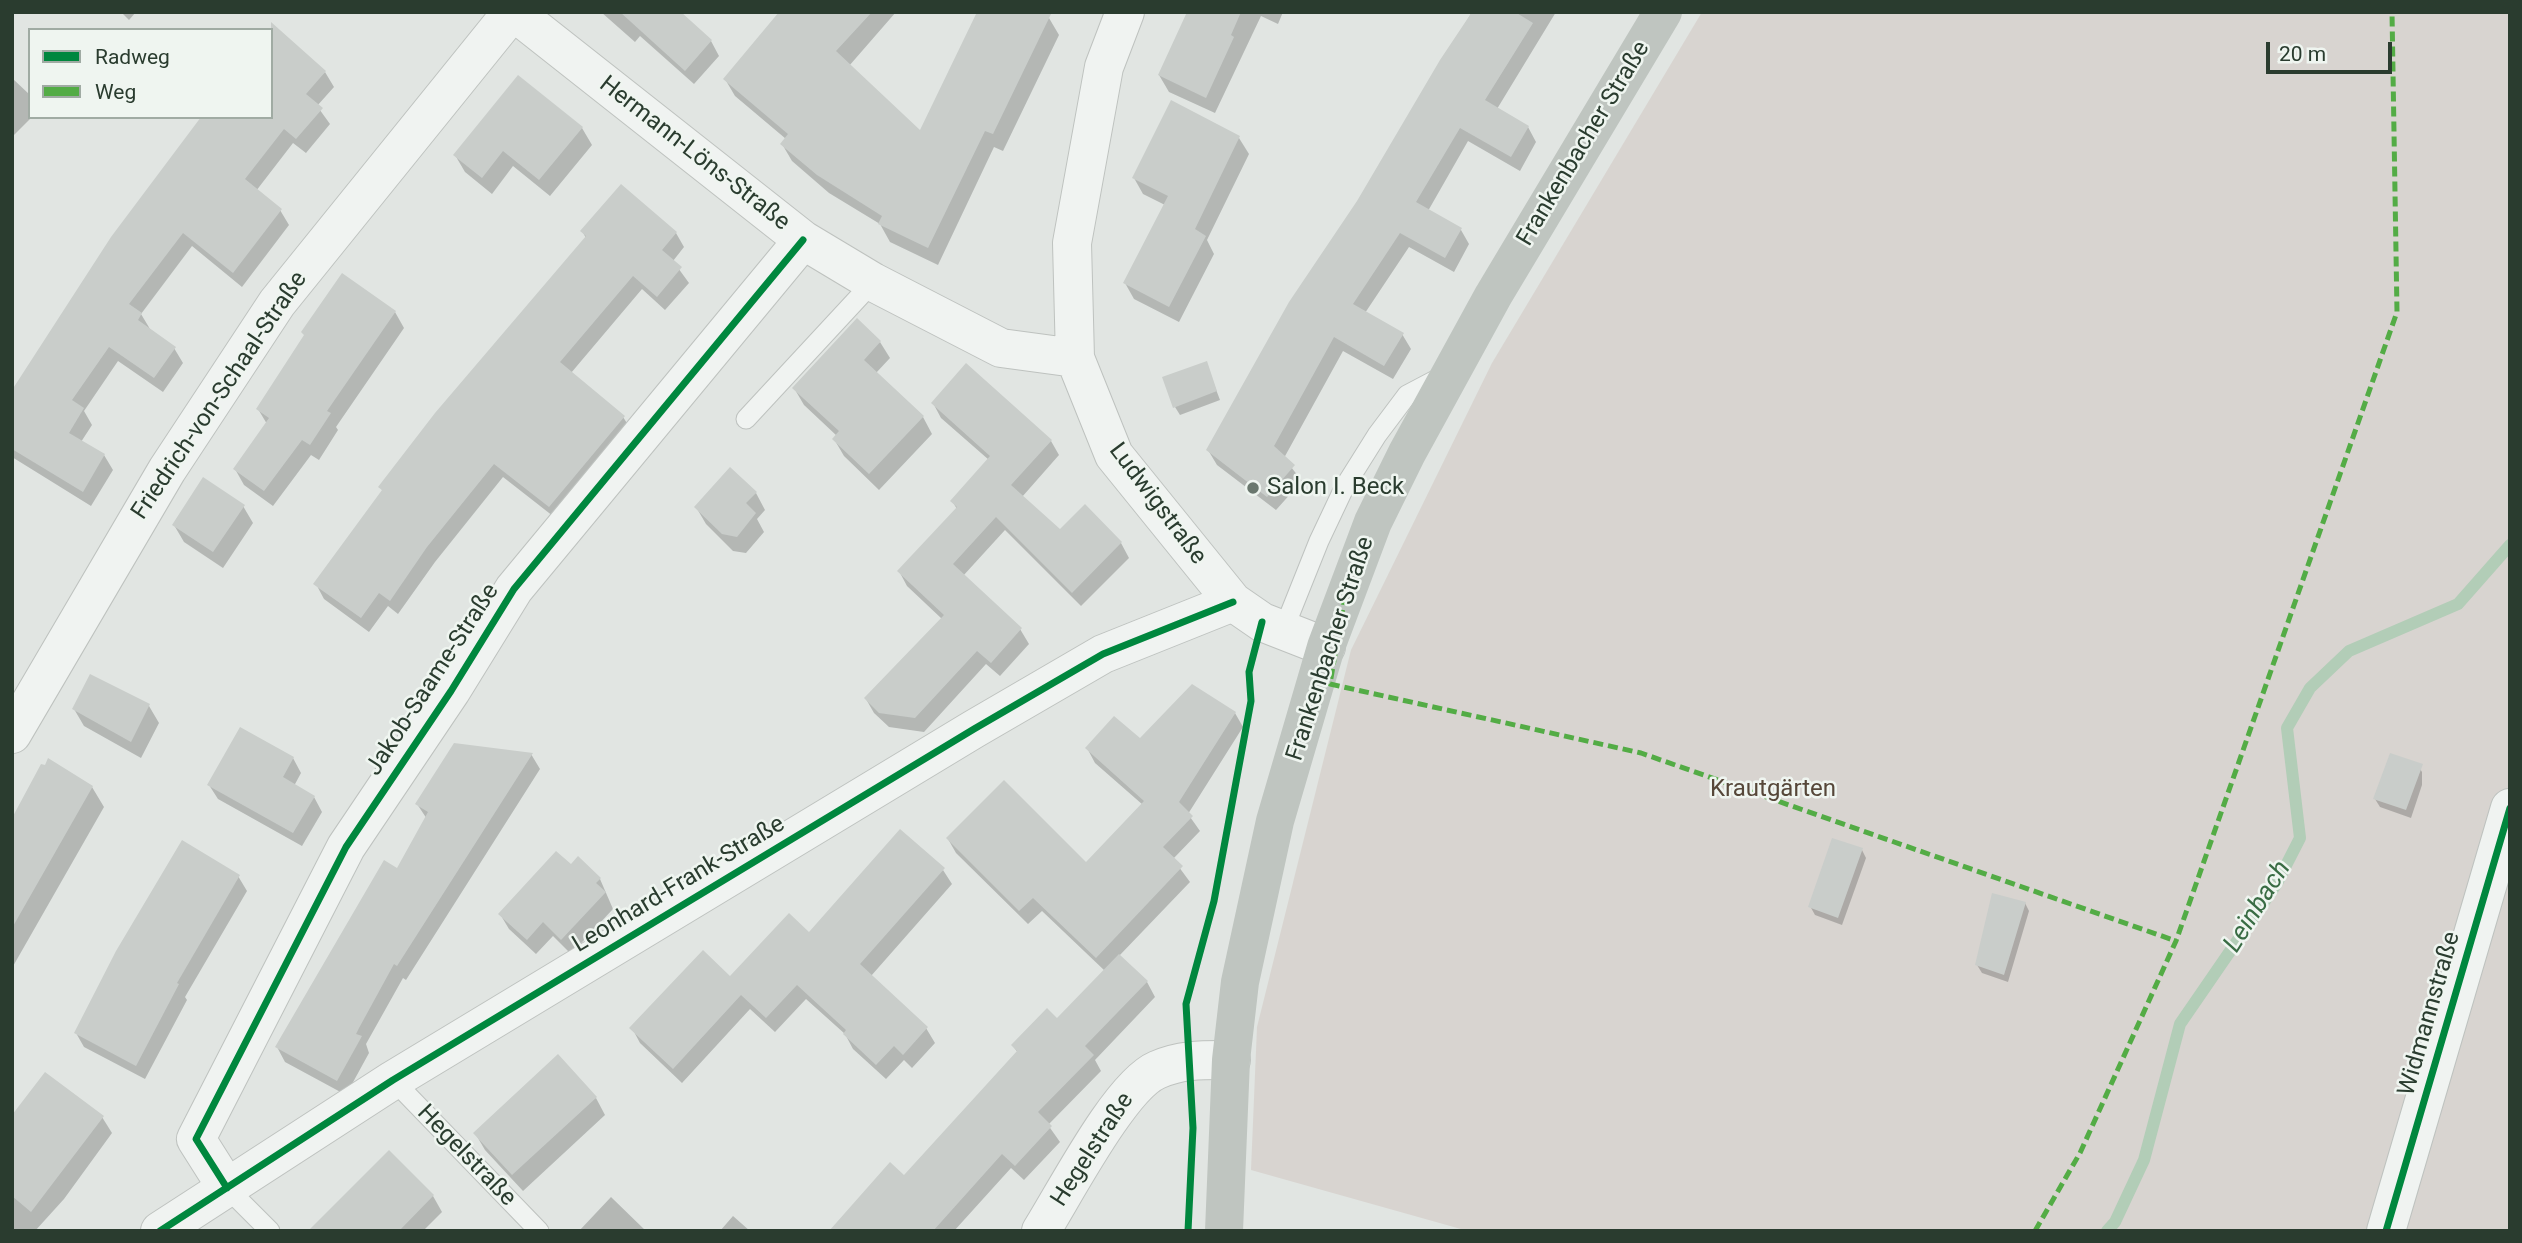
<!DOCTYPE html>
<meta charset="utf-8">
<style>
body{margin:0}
#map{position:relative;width:2522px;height:1243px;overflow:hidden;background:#e1e5e2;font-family:Roboto,sans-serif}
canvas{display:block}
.frame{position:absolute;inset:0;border:14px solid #2a3c2f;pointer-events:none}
.legend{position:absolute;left:28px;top:28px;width:245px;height:91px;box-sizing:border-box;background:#eff5f0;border:2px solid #a0aba3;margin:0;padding:9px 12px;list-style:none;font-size:21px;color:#2a3c2f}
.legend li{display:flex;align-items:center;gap:14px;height:35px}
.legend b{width:35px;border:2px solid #a0aba3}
.scale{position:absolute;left:2266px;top:42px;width:126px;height:32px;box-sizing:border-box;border:4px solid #2a3c2f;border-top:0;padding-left:9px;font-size:21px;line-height:24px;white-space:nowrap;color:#2a3c2f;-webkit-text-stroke:5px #eff5f0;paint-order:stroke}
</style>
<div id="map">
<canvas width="2522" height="1243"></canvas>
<div class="frame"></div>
<ul class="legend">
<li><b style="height:9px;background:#00873e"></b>Radweg</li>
<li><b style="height:9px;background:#53ac45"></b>Weg</li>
</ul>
<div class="scale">20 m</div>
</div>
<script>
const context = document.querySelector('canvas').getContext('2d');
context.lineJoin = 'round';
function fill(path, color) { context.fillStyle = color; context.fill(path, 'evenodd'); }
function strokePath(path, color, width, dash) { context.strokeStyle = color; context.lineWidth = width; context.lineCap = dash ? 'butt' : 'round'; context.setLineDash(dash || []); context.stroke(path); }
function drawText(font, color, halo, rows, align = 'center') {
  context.font = font + ' Roboto,sans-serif'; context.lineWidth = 5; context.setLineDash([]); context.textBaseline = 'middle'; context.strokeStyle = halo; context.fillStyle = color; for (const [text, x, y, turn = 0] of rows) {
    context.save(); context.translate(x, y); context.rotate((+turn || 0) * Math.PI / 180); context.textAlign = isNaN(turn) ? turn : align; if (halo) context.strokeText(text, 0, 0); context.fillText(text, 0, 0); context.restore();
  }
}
const green = new Path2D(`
 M1702,12H2510V1231H1468L1251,1170L1257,1027L1351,650L1492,363Z`);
const shadow = new Path2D(`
 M121,12H136L129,20Z
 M601,12H683L681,14L711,41L719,56L694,84L640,36L635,42Z
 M796,12H896L849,66L921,133L1049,18L1059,35L1003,151L994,147L938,265L890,242L880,224L829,193L792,161L782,144L786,139L735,96L725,79Z
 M1189,12H1283L1278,24L1261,16L1215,113L1169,92L1159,75Z
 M1472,12H1556L1497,109L1528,127L1536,142L1520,171L1468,141L1428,211L1461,230L1469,244L1454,272L1409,247L1365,313L1402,334L1411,349L1393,379L1343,351L1284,458L1302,481L1276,510L1217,465L1208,450Z
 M325,72L334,87L317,106L330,124L306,153L293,143L256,191L280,210L289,225L242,287L192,246L141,314L150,329L174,348L183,363L163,392L118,361L84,411L92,425L81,442L104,455L113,470L91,506L12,457V394L271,117Z
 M12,78L30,95L32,117L12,137Z
 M519,78L582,128L592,145L550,196L513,166L492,194L465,172L455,155Z
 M1239,138L1249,154L1207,240L1214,254L1179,322L1134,299L1125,283L1165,205L1143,194L1134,178Z
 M582,231L676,233L684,247L673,261L689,283L665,310L642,289L571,373L623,417L632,431L558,520L503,477L435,562L398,614L388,606L369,632L324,599L316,584L383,491L380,487L586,238Z
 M395,312L404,328L336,427L338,430L319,460L311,455L273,506L244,485L235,469L267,424L258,409Z
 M880,342L890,358L876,373L923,417L932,434L879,490L844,456L834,439L837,436L804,405L794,388Z
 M1206,363L1220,400L1180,415L1175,407Z
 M933,403L1051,441L1059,455L1022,497L1060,531L1121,543L1129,558L1081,606L1005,530L963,576L1020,629L1029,644L1000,676L986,664L924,732L889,727L874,713L866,699L942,619L907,586L899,571L957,509L952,501L989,460L941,418Z
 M756,493L765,510L757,519L764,532L746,553L733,551L706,524L696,507Z
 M243,506L253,523L223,568L184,542L174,525Z
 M149,706L159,723L141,758L84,726L74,709Z
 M1235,713L1243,727L1188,814L1200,831L1173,859L1190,882L1119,956L1147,982L1155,997L1095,1060L1101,1071L1048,1125L1060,1142L1024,1180L1011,1168L954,1231H840L904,1177L1018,1053L1013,1046L1057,1021L1105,971L1042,911L1028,924L956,853L948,839L1086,865L1143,805L1095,763L1087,748L1140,740Z
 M531,754L540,769L406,980L403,978L366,1044L369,1053L346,1095L285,1062L277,1047L398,870L427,819L417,804Z
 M293,758L301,773L294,786L314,797L322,812L302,846L218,799L209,785Z
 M2417,764L2422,772V785L2411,818L2380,807L2375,799Z
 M92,787L104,807L12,968V820Z
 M1862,850L1866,858L1842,925L1815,915L1810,906Z
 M571,867L600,879L613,909L571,954L553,936L536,954L509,929L500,914Z
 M943,870L952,884L871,976L926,1028L935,1043L912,1068L904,1060L886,1079L853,1049L845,1034L806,999L775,1032L750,1009L682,1083L640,1043L632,1028L730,979L809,934Z
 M238,876L247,891L185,997L187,1000L145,1079L84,1047L76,1033Z
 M2025,903L2029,911L2008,982L1982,973L1977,965Z
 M596,1098L605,1115L523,1191L485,1150L475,1133Z
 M102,1117L112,1133L64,1199L35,1231H12V1118Z
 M389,1152L433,1196L442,1212L423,1231H311Z
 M611,1197L646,1231H579Z
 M733,1216L750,1231H720Z`);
const stream = new Path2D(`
 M2107,1231L2115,1222L2144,1160L2180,1024L2277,883L2300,838L2287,728L2310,688L2349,651L2458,604L2510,545`);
const building = new Path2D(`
 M620,12H681L712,40L685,71Z
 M779,12H872L836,51L920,130L977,12H1052L993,134L985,131L928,248L878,224L882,216L817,175L780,144L788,134L723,79Z
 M1187,12H1241L1231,35L1234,37L1206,98L1158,75Z
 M1472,12H1515L1533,23L1485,100L1529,126L1511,157L1460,128L1416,202L1462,228L1445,258L1400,233L1353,304L1404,333L1384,366L1334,337L1274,446L1295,465L1267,497L1206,450L1289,302L1357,201L1440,60Z
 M271,22L326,71L306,94L323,108L296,139L284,129L245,179L282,209L233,273L183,233L129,304L142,313L138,320L176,347L154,378L109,347L72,400L84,408L69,433L105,454L83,492L12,449V390L111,237L201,117H271Z
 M518,75L583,127L539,180L503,151L482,178L453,155Z
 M1171,100L1240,136L1195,229L1206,236L1169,307L1123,283L1168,196L1132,178Z
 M621,184L677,232L662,250L682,267L657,297L633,276L560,362L625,416L549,507L494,464L427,547L390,601L379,593L361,618L313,584L382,490L378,487L435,413L586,236L580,231Z
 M342,273L396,311L327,411L331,413L310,445L302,440L264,491L233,469L269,418L256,409L304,335L301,332Z
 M857,318L881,341L864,360L924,416L869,474L832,439L839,431L792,388Z
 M1207,361L1217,391L1173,408L1162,377Z
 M966,363L1052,440L1011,485L1060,529L1085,504L1122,542L1072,593L996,517L953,564L1022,628L991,663L977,651L915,718L879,713L864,698L944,615L897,571L957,507L950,501L990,456L931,403Z
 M730,467L757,492L746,503L756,513L737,537L722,534L694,507Z
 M203,477L245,505L213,552L172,525Z
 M90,674L150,704L131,742L72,709Z
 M1192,684L1236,712L1179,802L1193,816L1163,847L1183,866L1096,958L1033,898L1019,911L946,838L1004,780L1086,862L1144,801L1085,748L1114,716L1140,738Z
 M240,727L294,757L283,777L315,796L293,833L207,785Z
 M454,743L533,753L397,966L394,964L359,1028L356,1034L362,1036L337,1081L275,1047L384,860L397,868L428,812L415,804Z
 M2390,753L2423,764L2406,810L2373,799Z
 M48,758L93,786L12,928V818L41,764L45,765Z
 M900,829L945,868L860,964L928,1027L903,1055L894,1046L876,1065L843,1034L846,1030L797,985L766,1018L741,995L673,1069L629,1028L703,950L730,976L789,913L809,932Z
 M1832,838L1863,848L1838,918L1808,907Z
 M182,840L240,875L177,983L179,984L136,1066L74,1033L116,951Z
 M556,851L571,864L578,856L601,878L596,883L606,892L561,940L543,922L527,940L498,914Z
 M1992,893L2026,902L2004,975L1975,965Z
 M1119,954L1148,981L1085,1046L1094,1055L1038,1112L1052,1126L1015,1166L1002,1154L933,1231H829L890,1162L904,1175L1017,1051L1011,1045L1047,1008L1057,1018Z
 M558,1054L597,1097L512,1175L473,1133Z
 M45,1072L104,1116L31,1212L12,1196V1115Z
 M389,1150L434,1195L399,1231H308Z`);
const lane = new Path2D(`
 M746,419L873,282
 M1283,631L1319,541L1345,486L1377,435L1407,395L1445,375
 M393,1080L539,1231
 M227,1188L270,1231`);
const street = new Path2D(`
 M514,12L803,240L873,282L1001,348L1075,358
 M1125,12L1104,67L1072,243L1075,358L1114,455L1233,602L1262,622L1326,647
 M12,734L167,470L277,303L512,12
 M227,1188L196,1139L346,847L451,691L514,589L803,240
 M160,1231L393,1080L974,729L1103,654L1233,602
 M1041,1231C1065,1193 1120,1086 1157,1070C1182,1059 1204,1060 1231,1060
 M2386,1231L2510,808`);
const secondary = new Path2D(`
 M1224,1231L1231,1060L1240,982L1275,821L1326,647L1373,522L1407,453L1493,296L1663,12`);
const quiet = new Path2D(`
 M1345,595L1330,684L1641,753L2176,941
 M2035,1231L2080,1153L2176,941L2397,312L2392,12`);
const cycleway = new Path2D(`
 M227,1188L196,1139L346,847L451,691L514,589L803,240
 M160,1231L393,1080L974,729L1103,654L1233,602
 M1188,1231L1193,1128L1186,1004L1214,901L1251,701L1249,672L1262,622
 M2386,1231L2510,808`);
const markers = [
 [1253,488,7,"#6a776e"]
];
const streetNames = [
 ["Frankenbacher Straße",1584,144,-59],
 ["Hermann-Löns-Straße",694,154,38],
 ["Friedrich-von-Schaal-Straße",220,396,-56],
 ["Ludwigstraße",1157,504,53],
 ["Frankenbacher Straße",1331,649,-72],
 ["Jakob-Saame-Straße",433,680,-57],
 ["Leonhard-Frank-Straße",679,885,-31],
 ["Widmannstraße",2430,1014,-74],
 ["Hegelstraße",1093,1150,-57],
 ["Hegelstraße",466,1156,46]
];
const poiNames = [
 ["Salon I. Beck",1267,488]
];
const parkNames = [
 ["Krautgärten",1773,790]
];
const waterNames = [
 ["Leinbach",2258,907,-58]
];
fill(green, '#d8d4d0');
fill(shadow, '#0003');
strokePath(stream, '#b2cdb7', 12);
fill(building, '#c9cdca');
strokePath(lane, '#bec2bf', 21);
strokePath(street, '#bec2bf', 40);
strokePath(lane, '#f0f3f1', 19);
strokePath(street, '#f0f3f1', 38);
strokePath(secondary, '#bfc5c0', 38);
strokePath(quiet, '#53ac45', 5, [10, 5]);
strokePath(cycleway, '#00873e', 7);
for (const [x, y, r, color] of markers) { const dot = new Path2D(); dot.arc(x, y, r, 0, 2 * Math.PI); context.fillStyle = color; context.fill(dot); strokePath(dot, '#eff5f0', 2.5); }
drawText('24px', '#2a3c2f', '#eff5f0', streetNames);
drawText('24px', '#2a3c2f', '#eff5f0', poiNames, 'left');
drawText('24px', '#564739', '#eff5f0', parkNames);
drawText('italic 26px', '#396c44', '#eff5f0', waterNames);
</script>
